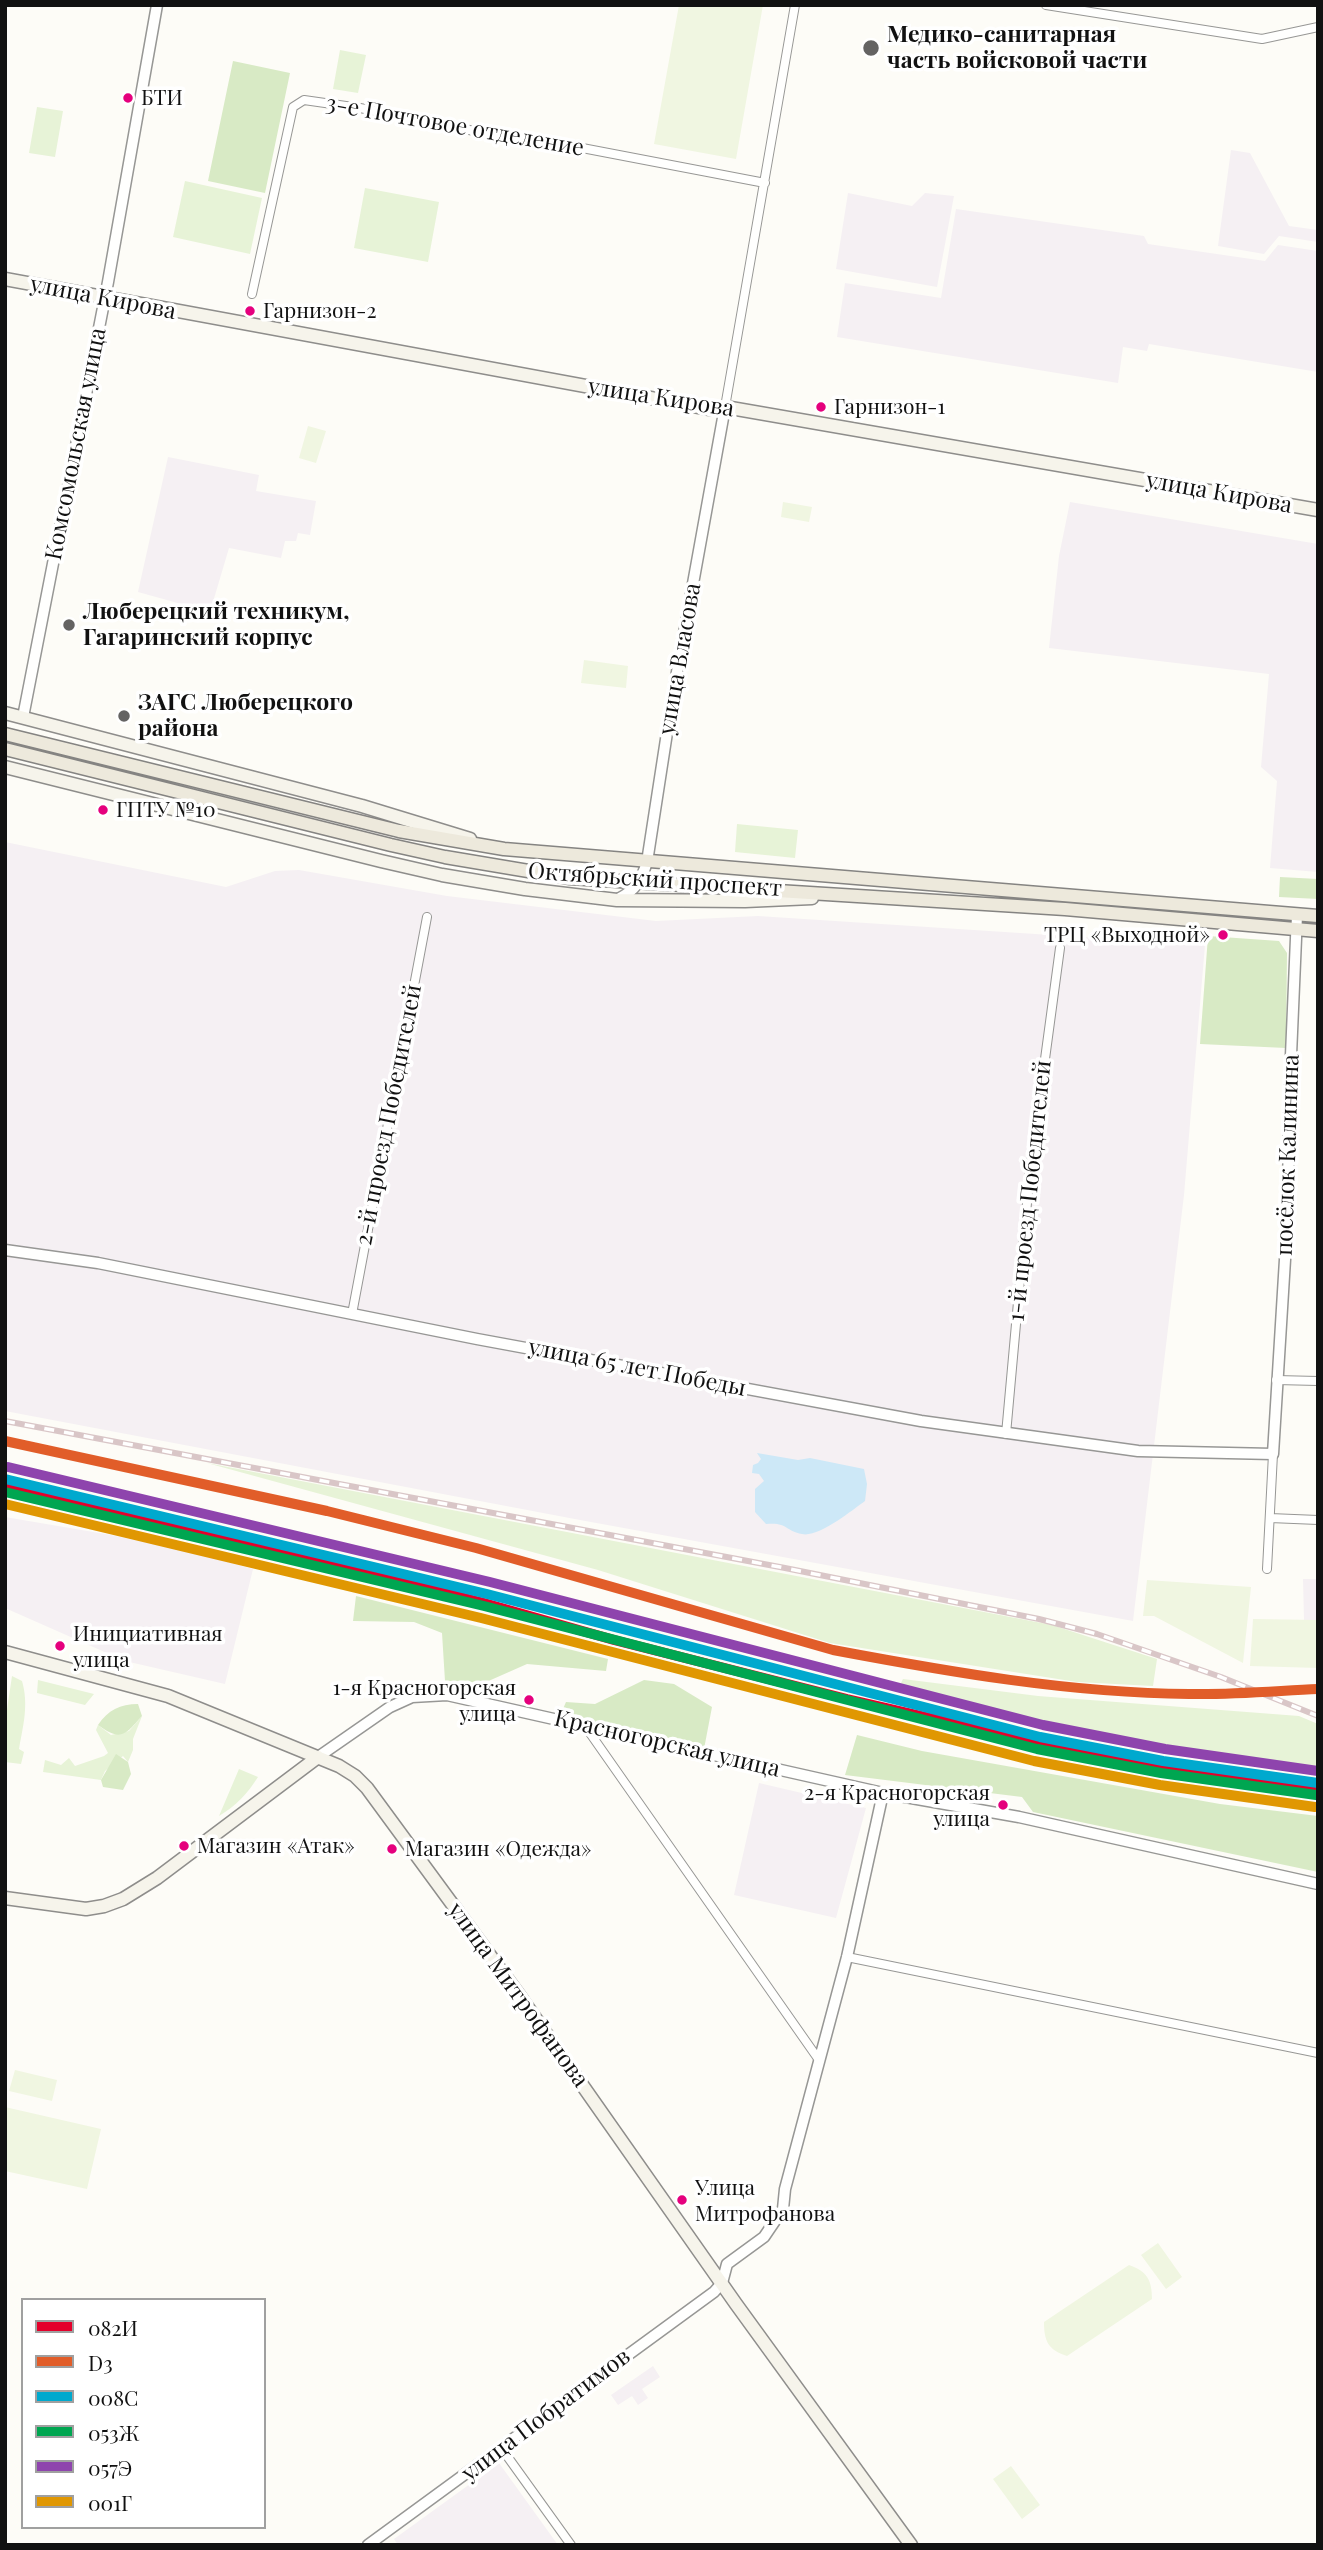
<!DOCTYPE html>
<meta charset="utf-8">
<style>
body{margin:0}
#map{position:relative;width:1323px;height:2550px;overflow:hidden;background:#fdfcf7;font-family:"Playfair Display",serif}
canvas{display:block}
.frame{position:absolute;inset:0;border:7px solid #111;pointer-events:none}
.legend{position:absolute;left:21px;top:2298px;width:245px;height:231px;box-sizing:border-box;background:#fff;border:2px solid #a0a0a0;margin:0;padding:9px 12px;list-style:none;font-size:21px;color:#111}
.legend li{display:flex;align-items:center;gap:14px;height:35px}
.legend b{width:35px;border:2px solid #a0a0a0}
</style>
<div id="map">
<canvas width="1323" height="2550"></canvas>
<div class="frame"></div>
<ul class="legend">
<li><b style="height:9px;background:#e4002b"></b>082И</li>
<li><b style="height:9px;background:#e15d29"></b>D3</li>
<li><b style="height:9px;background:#00a9ce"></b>008С</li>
<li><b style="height:9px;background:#00a651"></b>053Ж</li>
<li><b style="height:9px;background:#8e44ad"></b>057Э</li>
<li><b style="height:9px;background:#e09702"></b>001Г</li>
</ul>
</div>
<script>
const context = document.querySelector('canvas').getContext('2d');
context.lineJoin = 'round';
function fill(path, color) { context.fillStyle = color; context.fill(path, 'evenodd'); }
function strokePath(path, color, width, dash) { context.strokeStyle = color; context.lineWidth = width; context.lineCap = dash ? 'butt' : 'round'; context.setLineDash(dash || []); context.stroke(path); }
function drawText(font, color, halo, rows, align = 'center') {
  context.font = font + ' "Playfair Display",serif'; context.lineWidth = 7; context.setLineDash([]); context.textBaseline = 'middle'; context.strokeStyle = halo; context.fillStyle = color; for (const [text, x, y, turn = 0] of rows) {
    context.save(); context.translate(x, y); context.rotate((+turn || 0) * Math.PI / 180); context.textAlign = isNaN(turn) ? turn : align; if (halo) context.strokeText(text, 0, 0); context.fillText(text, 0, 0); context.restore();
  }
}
const industrial = new Path2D(`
 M1231,150L1250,153L1289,226L1318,230V242L1279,236L1264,254L1218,246Z
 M848,193L912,206L925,193L954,196L937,287L836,269Z
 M956,209L1144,236L1148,244L1265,261L1278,245L1318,251V372L1149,344L1147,351L1123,347L1118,383L837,337L845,283L941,298Z
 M168,457L259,475L256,491L316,501L310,535L298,533L296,541H285L281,558L229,548L210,612L138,592Z
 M1070,502L1318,544V872L1270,868L1277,781L1261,767L1269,674L1049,648L1059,556Z
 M5,842L226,887L275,871L299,870L447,896L656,921L758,916L1205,945L1184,1195L1133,1621L580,1520L5,1411Z
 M5,1517L111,1535L191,1552L253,1569L225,1684L125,1661L5,1608Z
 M1303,1579H1318V1620H1304Z
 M759,1783L866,1808L836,1918L734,1895Z
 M653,2366L660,2377L642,2389L648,2398L638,2405L632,2396L618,2405L611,2395Z
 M499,2463L558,2545H398L394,2539Z`);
const green = new Path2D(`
 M340,50L366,55L358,93L333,89Z
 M37,107L63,111L55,157L29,153Z
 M185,181L262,198L250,254L173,237Z
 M365,188L439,202L428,262L354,248Z
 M737,824L798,830L795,858L735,852Z
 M207,1463L1052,1625L1157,1659L1153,1686L1077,1682L830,1643L598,1570Z
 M12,1676L22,1681C29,1705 23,1726 19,1749L24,1752L21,1764L5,1762V1723Z
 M903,1679L1038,1696L1299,1716L1318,1724V1769L1236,1759L897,1691Z
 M38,1680L94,1694L85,1705L37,1693Z
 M142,1716L133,1739V1750L128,1762L123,1756L105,1771L101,1780L43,1772L45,1760L61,1765L69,1758L75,1766L104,1756L108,1753L96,1730L98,1725L111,1735L129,1731Z
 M239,1769L258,1777C248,1793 236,1806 219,1816Z`);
const forest = new Path2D(`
 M233,61L290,73L265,193L208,181Z
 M1280,877L1318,879V899L1279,897Z
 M1208,936L1279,941L1287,953L1286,1048L1200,1044Z
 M356,1596L608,1659L606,1671L527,1664L484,1683L445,1681L442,1633L414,1622L353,1621Z
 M644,1680L674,1684L712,1707L704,1749L559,1718L566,1702L595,1704Z
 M138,1704L142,1716C125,1735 121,1742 98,1725C108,1710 120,1704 138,1704Z
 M857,1735L922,1751L1220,1804L1318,1816V1872L1033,1812L1022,1797L845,1775Z
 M116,1754L128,1762L131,1774L123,1790L103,1787L101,1780Z`);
const pitch = new Path2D(`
 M679,5H763L736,159L654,144Z
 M308,426L326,431L316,463L299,458Z
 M783,502L812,507L809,522L781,517Z
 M584,660L628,666L626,688L581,683Z
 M1147,1580L1251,1587L1243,1663L1154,1616H1143Z
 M1253,1619L1318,1620V1668L1250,1666Z
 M15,2070L57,2080L52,2101L9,2091Z
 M5,2107L101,2129L87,2189L5,2171Z
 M1158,2243L1182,2277L1166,2289L1141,2255Z
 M1129,2265C1147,2271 1152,2280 1152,2299L1067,2356C1048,2350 1044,2341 1044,2322Z
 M1011,2466L1040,2505L1022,2519L993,2479Z`);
const water = new Path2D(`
 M757,1453L798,1460L810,1458L864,1469L867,1484L865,1501C851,1511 818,1538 802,1534C785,1531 788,1522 766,1524L755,1512V1489L764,1481L759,1474L752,1473L753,1465L758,1463L761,1459Z`);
const minor = new Path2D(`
 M1046,5L1262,39L1318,27
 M252,294L293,107L304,100L360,108L494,135L577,147L765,183
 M725,407L795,5
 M352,1314L427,917
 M1276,1380L1318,1381
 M1006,1434L1030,1170L1060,948
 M1270,1518L1318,1520
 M1267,1569L1273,1454
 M585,1726L819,2060
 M847,1957L1318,2053
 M502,2449L571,2545`);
const tertiary = new Path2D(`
 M23,717L108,282L157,5
 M618,899C636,890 641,881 647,862L673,694L725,407
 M5,1250L98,1263L477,1339L921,1421L1138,1451L1273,1454L1288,1211L1289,1102L1297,915
 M318,1757L390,1707L412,1697L447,1695L883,1793L1019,1817L1318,1884
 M368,2545L714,2292L722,2283L727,2264L764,2237L783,2209L785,2189L847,1957L883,1793`);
const secondary = new Path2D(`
 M5,279L710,409L725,407L1318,510
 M5,713L362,806L470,839
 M5,767L381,861L442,875L525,889L617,900L745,901L812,898
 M5,1652L168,1696L339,1766L355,1776L367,1788L519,1995L736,2304L911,2545
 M5,1898L86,1909L104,1906L123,1899L157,1878L318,1757`);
const primary = new Path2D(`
 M5,734L399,831L504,849L1318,916
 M5,749L391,845L445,857L570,878L1065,909L1318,931`);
const rail = new Path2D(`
 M5,1421L785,1568L1039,1619L1097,1634L1221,1677L1318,1716`);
const rail1 = new Path2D(`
 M5,1488L346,1568L484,1603L614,1640L847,1699L1040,1743L1163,1767L1318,1788`);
const rail2 = new Path2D(`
 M5,1441L327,1511L476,1548L833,1650C950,1672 1069,1693 1189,1694C1232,1695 1275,1691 1318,1689`);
const rail3 = new Path2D(`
 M5,1479L487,1594L1040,1737L1163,1761L1318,1783`);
const rail4 = new Path2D(`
 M5,1492L484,1606L1037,1749L1161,1773L1316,1795`);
const rail5 = new Path2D(`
 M8,1467L490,1582L1043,1725L1165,1749L1318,1771`);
const rail6 = new Path2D(`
 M5,1504L481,1618L1034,1761L1160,1785L1315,1807`);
const markers = [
 [871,48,9,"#646362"],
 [128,98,6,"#e5007d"],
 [250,311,6,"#e5007d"],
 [821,407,6,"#e5007d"],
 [69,625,7,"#646362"],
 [124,716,7,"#646362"],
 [103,810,6,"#e5007d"],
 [1223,935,6,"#e5007d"],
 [60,1646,6,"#e5007d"],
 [529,1700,6,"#e5007d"],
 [1003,1805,6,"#e5007d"],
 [184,1846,6,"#e5007d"],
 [392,1849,6,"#e5007d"],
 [682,2200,6,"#e5007d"]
];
const busNames = [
 ["БТИ",141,98],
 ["Гарнизон-2",263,311],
 ["Гарнизон-1",834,407],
 ["ГПТУ №10",116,810],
 ["ТРЦ «Выходной»",1210,935,"right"],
 ["Инициативная",73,1634],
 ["улица",73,1660],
 ["1-я Красногорская",516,1688,"right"],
 ["улица",516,1714,"right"],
 ["2-я Красногорская",990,1793,"right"],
 ["улица",990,1819,"right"],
 ["Магазин «Атак»",197,1846],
 ["Магазин «Одежда»",405,1849],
 ["Улица",695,2188],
 ["Митрофанова",695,2214]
];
const poiNames = [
 ["Медико-санитарная",887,35],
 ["часть войсковой части",887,61],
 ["Люберецкий техникум,",83,612],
 ["Гагаринский корпус",83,638],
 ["ЗАГС Люберецкого",138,703],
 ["района",138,729]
];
const streetNames = [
 ["3-е Почтовое отделение",455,126,10],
 ["улица Кирова",103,298,11],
 ["улица Кирова",661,398,9],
 ["Комсомольская улица",76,444,-79],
 ["улица Кирова",1219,493,10],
 ["улица Власова",680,659,-80],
 ["Октябрьский проспект",655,880,4],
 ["2-й проезд Победителей",389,1115,-79],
 ["посёлок Калинина",1288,1155,-88],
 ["1-й проезд Победителей",1030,1191,-84],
 ["улица 65 лет Победы",637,1368,11],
 ["Красногорская улица",667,1744,13],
 ["улица Митрофанова",518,1995,54],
 ["улица Побратимов",546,2415,-37]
];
fill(industrial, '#f5f0f3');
fill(green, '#e7f3d7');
fill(forest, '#d8eac5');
fill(pitch, '#f0f6e1');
fill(water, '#cde8f7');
strokePath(minor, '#979795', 10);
strokePath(tertiary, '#979795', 13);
strokePath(secondary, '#8e8d8b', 15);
strokePath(primary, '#858482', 15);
strokePath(minor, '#fffffe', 8);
strokePath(tertiary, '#fffffe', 10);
strokePath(secondary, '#f6f4eb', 12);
strokePath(primary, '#ede9dc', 12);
strokePath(rail, '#d9c6c7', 6);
strokePath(rail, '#fff', 3.5, [10]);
strokePath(rail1, '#e4002b', 10);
strokePath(rail2, '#e15d29', 10);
strokePath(rail3, '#00a9ce', 10);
strokePath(rail4, '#00a651', 10);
strokePath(rail5, '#8e44ad', 10);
strokePath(rail6, '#e09702', 10);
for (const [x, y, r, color] of markers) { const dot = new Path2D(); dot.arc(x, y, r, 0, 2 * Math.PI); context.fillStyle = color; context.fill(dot); strokePath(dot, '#fff', 2.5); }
drawText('21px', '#111', '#fff', busNames, 'left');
drawText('bold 23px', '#111', '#fff', poiNames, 'left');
drawText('23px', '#111', '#fff', streetNames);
</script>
